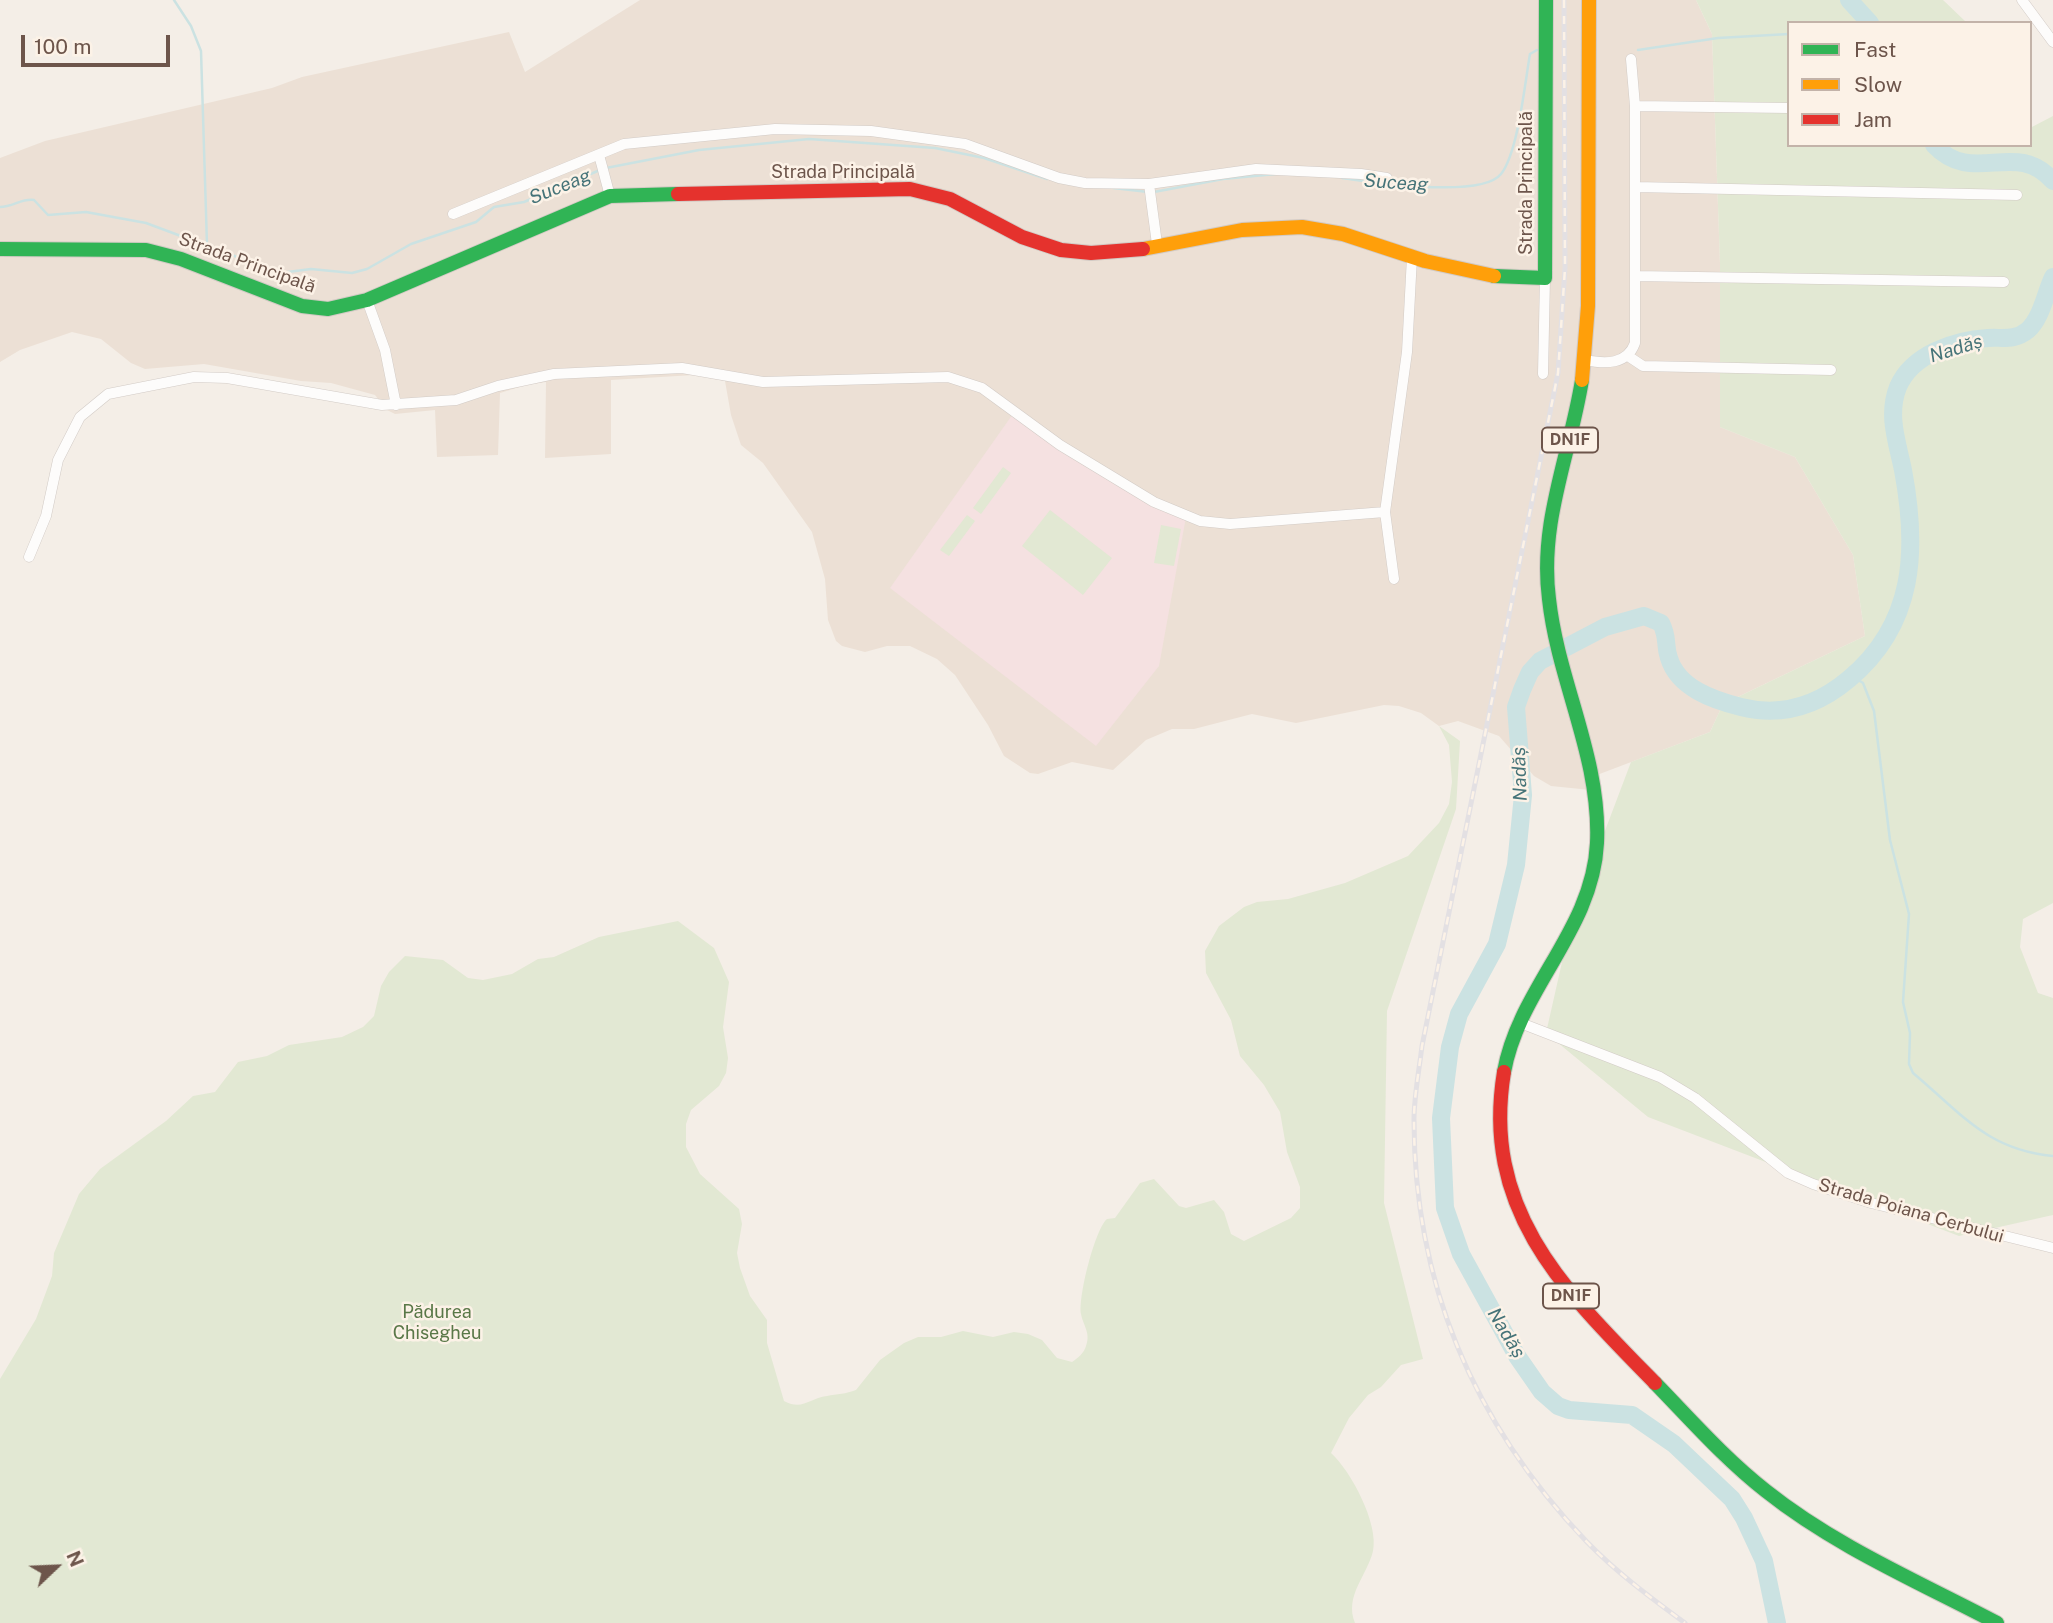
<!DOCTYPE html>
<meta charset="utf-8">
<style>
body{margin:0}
#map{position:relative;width:2053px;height:1623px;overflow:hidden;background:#f4eee7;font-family:"Public Sans",sans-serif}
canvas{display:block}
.legend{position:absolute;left:1787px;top:21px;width:245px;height:126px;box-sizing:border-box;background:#fcf2e7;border:2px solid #c3b3a9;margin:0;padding:9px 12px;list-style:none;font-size:21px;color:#6d554b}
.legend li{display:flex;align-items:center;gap:14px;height:35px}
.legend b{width:35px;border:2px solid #c3b3a9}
.north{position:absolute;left:21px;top:1532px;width:70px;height:70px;-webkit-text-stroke:5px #fcf2e7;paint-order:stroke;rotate:67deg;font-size:19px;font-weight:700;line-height:28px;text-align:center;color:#6d554b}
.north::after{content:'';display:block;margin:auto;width:24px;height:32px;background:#6d554b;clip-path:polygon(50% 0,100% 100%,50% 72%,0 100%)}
.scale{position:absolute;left:21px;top:35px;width:149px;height:32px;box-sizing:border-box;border:4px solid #6d554b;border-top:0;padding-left:9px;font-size:21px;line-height:24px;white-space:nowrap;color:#6d554b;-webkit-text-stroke:5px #fcf2e7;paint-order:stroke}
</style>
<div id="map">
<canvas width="2053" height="1623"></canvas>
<ul class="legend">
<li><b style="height:9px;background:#30b455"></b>Fast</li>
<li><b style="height:9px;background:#ff9f0a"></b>Slow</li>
<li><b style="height:9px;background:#e5322d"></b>Jam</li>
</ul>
<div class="north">N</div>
<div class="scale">100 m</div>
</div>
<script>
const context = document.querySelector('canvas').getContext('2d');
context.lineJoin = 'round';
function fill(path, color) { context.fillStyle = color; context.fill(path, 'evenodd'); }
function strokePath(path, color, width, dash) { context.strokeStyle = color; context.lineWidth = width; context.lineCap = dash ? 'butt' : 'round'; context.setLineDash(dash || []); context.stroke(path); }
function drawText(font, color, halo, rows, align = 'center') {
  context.font = font + ' "Public Sans",sans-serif'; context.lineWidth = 5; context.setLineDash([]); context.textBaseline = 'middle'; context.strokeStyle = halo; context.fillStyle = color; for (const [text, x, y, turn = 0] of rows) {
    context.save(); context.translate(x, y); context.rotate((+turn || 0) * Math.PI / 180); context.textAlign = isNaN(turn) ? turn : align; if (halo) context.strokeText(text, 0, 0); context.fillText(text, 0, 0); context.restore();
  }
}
const residential = new Path2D(`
 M640,0H1696L1712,34L1720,263V427L1795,457L1853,555L1865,636L1723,704L1710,732L1597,775L1591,790L1551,786L1534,776L1499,736L1458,721L1439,726L1421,713L1399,706L1384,705L1296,723L1252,714L1194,729H1172L1146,740L1113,770L1072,762L1038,774L1030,773L1004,756L988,725L955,675L937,659L910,646H887L865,652L842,646L836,641L828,620L825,579L812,532L763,463L741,445L731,415L725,381L694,375L611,380V454L545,458L546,382L526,385L500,393L498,455L437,457L435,410L395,414L387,410L375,395L331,383L301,381L204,364L145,369L131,363L101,339L72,332L20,350L0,362V158L45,141L272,88L302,77L509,32L525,72Z`);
const medical = new Path2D(`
 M1015,411L1042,433L1186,517L1159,666L1096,746L890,588Z`);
const green = new Path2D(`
 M1696,0H1943L1965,21L1789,23V145H2030V128L2053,116V903L2023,919L2020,947L2038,993L2053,998V1215L1959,1236L1648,1117L1546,1033L1572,918L1631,762L1710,732L1723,704L1865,636L1853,555L1795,457L1720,427V263L1712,34Z
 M1003,467L1011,473L981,514L973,508Z
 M1050,510L1112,558L1083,595L1022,546Z
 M967,515L975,521L949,556L940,550Z
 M1161,525L1181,529L1174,566L1154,563Z
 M1439,726L1460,741L1456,809L1387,1011L1384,1203L1423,1359L1401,1365L1381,1387L1368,1395L1349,1418L1331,1453C1351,1471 1379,1524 1373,1551C1367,1576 1344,1596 1355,1623H0V1379L36,1319L52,1276L54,1253L79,1194L100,1169L166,1121L193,1096L215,1092L238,1062L267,1056L289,1045L342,1037L363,1027L374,1016L381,986L389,972L405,956L443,960L468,978L483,980L512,974L538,959L554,957L599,937L678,921L714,948L729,982L723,1027L728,1058L726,1073L719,1086L691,1110L686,1124V1147L700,1174L739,1209L742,1224L737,1253L740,1268L750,1296L767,1320V1343L784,1401C803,1411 809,1398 827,1396C837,1394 846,1394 856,1390L880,1360L904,1343L918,1337H941L963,1331L993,1337L1014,1332L1028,1334L1042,1340L1057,1358L1072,1362C1078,1358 1084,1353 1086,1346C1091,1333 1083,1325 1081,1314C1078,1297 1095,1229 1107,1219L1115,1218L1140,1183L1154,1179L1179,1206L1186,1208L1214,1200L1224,1212L1231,1234L1244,1241L1291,1218L1300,1208V1187L1287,1152L1280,1112L1264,1085L1240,1056L1231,1020L1206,973L1205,951L1219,926L1244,907L1257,902L1288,899L1345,883L1408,856L1439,823L1449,804L1452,782L1449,745Z`);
const stream = new Path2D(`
 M174,0L191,26L201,51L207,245
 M1638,50L1718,38L1789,34
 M606,168L699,150L809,139L935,148L984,158L1047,179
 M1342,178C1373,182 1481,199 1501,174C1518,153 1525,82 1530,54L1537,50
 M1113,188L1148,192
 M1154,192L1223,179L1276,174
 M0,207C13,207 22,198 34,200L48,215L86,212L146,223L280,273L311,269L352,273L367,269L411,244L476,222L494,207L524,202L600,170
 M1852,676L1863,683L1874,711L1890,840L1909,914L1903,1002L1910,1033L1909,1064L1913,1073C1961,1113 1987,1150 2053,1156`);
const river = new Path2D(`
 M1849,0L1870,23
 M1934,145C1973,187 2016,138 2053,181
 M1777,1623L1764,1561L1744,1518L1732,1499L1674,1444L1632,1415L1569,1410L1558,1406L1542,1392L1517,1356L1461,1254L1445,1208L1441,1118L1450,1047L1459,1014L1497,944L1516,865L1523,795L1516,707L1522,690L1530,672L1540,661L1605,627L1644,616L1661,623C1669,639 1664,644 1669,658C1678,688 1713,700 1741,707C1781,717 1817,706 1849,679C1915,624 1918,550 1903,470C1897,441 1887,415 1898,387C1912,354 1955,340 1988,338C2002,337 2015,341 2028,330C2042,317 2045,294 2053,277`);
const street = new Path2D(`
 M2022,0L2053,42
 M1635,106L1789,108
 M599,155L610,196
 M1149,184L1157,244
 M1635,187L2017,195
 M453,214L624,144L775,129L871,131L965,144L1059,178L1085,183L1149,184L1256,169L1361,174L1387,178
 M1635,276L2004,282
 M367,300L385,350L396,405
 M1628,356L1643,366L1831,370
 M1585,360C1605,364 1627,365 1635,343V106L1631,59
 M1543,374L1545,278
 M29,557L46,516L58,460L80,417L108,394L194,377L227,378L382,405L456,400L498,386L554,374L682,368L763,382L948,377L982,388L1060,445L1154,502L1200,521L1230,524L1385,512
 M1394,579L1385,512L1407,352L1412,257
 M1518,1022L1660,1077L1695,1098L1788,1173L1813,1184L1871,1203L2053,1248`);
const fast = new Path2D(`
 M0,249L146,250L181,259L302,306L328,309L367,300L610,196L678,194
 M1494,276L1545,278L1546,0
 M1504,1072C1519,988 1593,930 1597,843C1601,758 1558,682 1549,599C1539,522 1570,455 1582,380
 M1655,1383C1691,1420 1725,1459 1766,1491C1835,1546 1919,1582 1997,1623`);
const slow = new Path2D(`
 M1143,249L1242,230L1302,227L1343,234L1425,261L1494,276
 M1582,380L1588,306L1589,0`);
const jam = new Path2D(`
 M678,194L910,189L950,199L1022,237L1061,250L1091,253L1143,249
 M1504,1072C1481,1211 1565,1291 1655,1383`);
const rail = new Path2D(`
 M1564,0L1565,268L1558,373L1422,1046C1419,1071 1414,1096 1414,1120C1414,1284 1474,1424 1587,1542C1616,1572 1651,1598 1685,1623`);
const shields = [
 [1570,440,56],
 [1571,1296,56]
];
const shieldNames = [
 ["DN1F",1570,440],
 ["DN1F",1571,1296]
];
const streetNames = [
 ["Strada Principală",843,172],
 ["Strada Principală",1526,183,-90],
 ["Strada Principală",247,263,20],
 ["Strada Poiana Cerbului",1911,1211,16]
];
const parkNames = [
 ["Pădurea",437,1312],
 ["Chisegheu",437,1333]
];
const waterNames = [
 ["Suceag",1396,183,4],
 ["Suceag",560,187,-22],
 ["Nadăș",1956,349,-17],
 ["Nadăș",1520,774,-92],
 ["Nadăș",1506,1333,59]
];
fill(residential, '#ece0d5');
fill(medical, '#f5e1e1');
fill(green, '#e2e8d3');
strokePath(stream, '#cbe2e2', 2.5);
strokePath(river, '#cbe2e2', 18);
strokePath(street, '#d2cbc6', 11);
strokePath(fast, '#d2cac4', 16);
strokePath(slow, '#d2cac4', 16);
strokePath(jam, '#d2cac4', 16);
strokePath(street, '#fdfcfb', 10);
strokePath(fast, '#30b455', 14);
strokePath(slow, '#ff9f0a', 14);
strokePath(jam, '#e5322d', 14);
strokePath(rail, '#e3e0e3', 5);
strokePath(rail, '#fcf2e7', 2.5, [8]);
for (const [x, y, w] of shields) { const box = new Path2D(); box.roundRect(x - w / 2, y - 12.5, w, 25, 5); context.fillStyle = '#fcf2e7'; context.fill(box); strokePath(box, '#6d554b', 2); }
drawText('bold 16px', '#6d554b', null, shieldNames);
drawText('18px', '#6d554b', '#fcf2e7', streetNames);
drawText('18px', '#5a7848', '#fcf2e7', parkNames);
drawText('italic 19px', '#457378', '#fcf2e7', waterNames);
</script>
